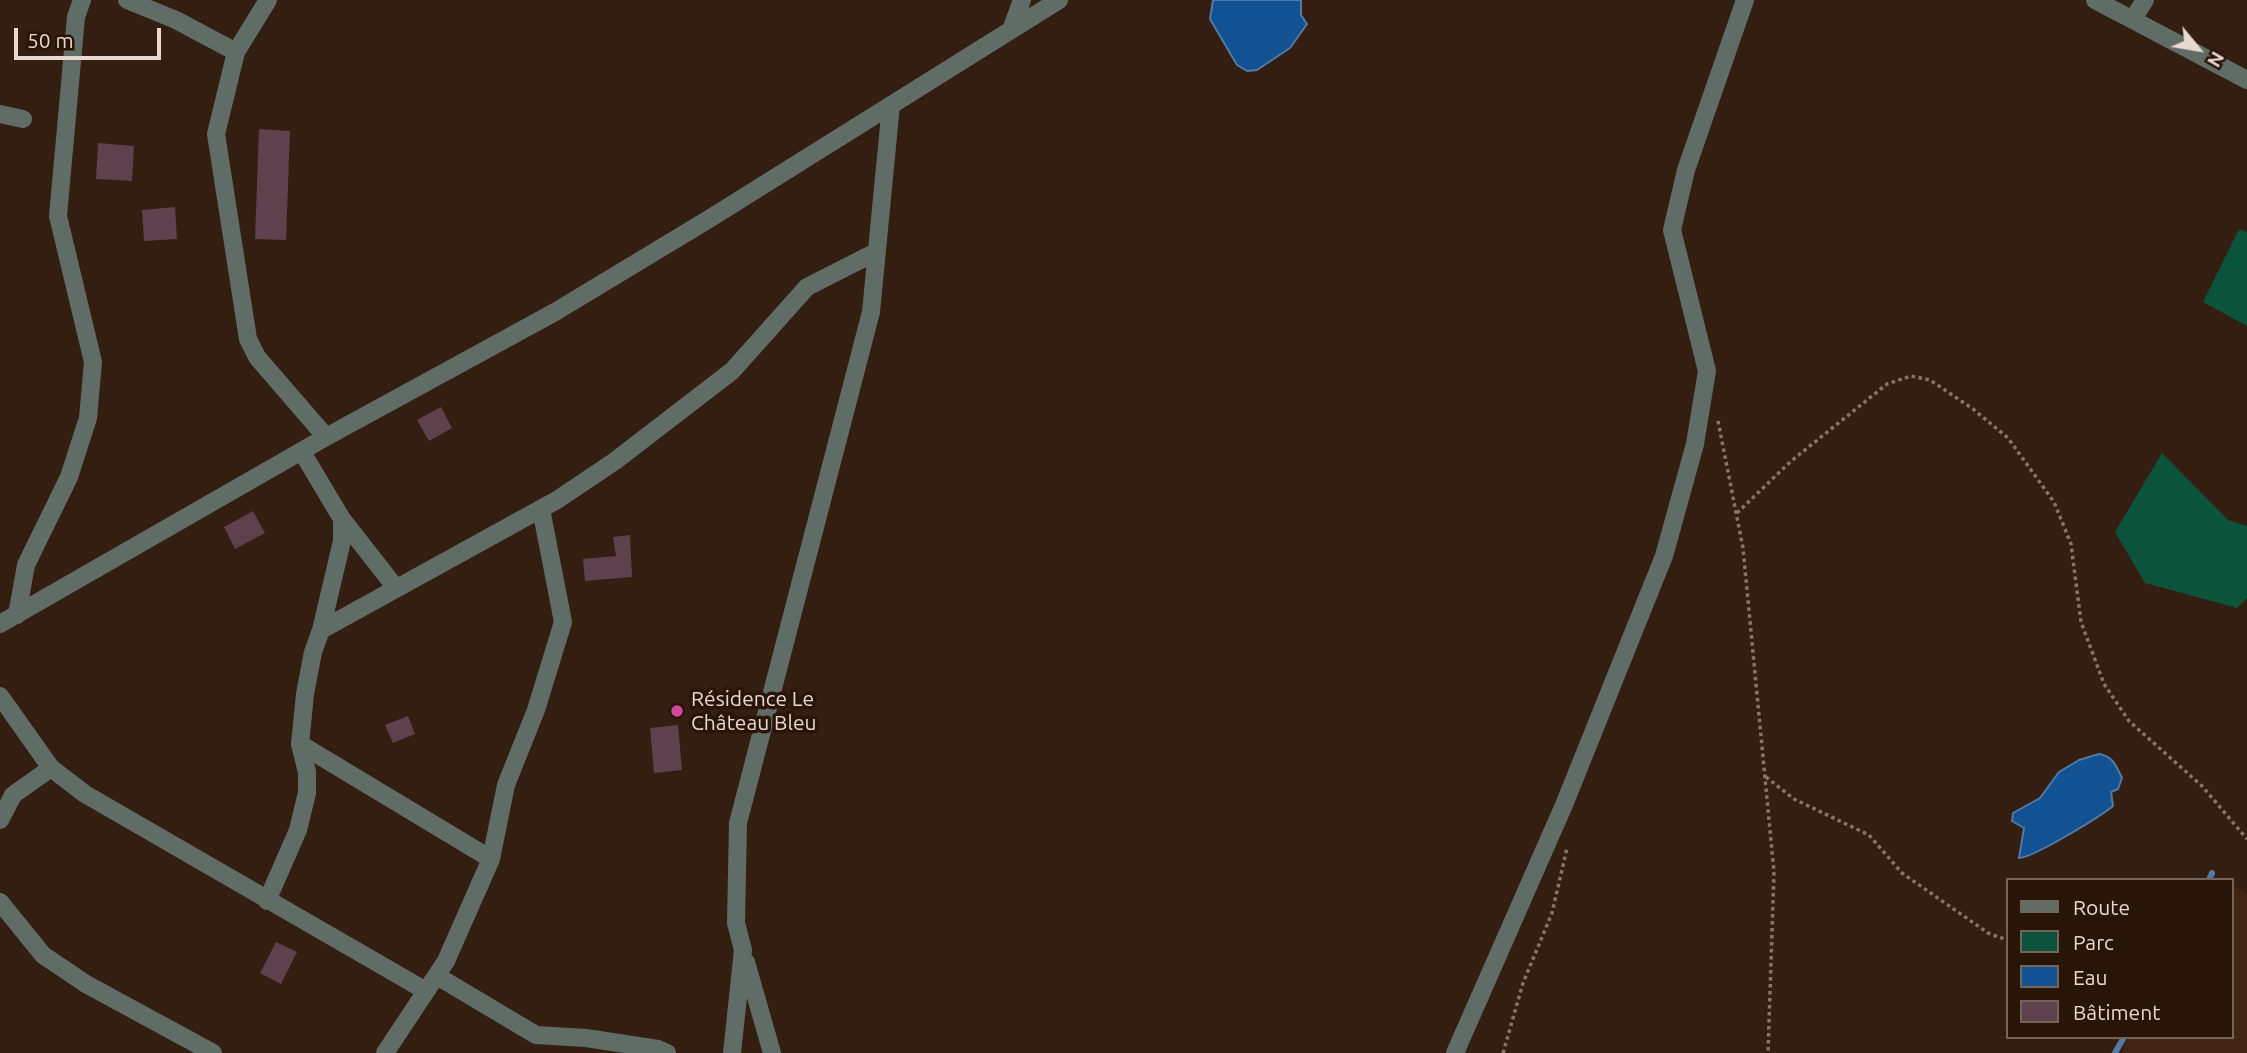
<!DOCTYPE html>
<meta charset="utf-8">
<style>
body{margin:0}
#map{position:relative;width:2247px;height:1053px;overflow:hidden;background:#341e11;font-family:Ubuntu,sans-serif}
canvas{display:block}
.legend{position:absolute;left:2006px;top:878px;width:228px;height:161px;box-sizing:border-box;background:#291408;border:2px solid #756258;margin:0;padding:9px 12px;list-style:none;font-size:21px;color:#e8d8d0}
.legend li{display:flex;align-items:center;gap:14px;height:35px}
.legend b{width:35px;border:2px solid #756258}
.north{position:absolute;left:2163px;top:14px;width:70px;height:70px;-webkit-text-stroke:5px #291408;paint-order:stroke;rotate:120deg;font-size:19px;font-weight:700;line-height:28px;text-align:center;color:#e8d8d0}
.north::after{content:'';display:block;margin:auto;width:24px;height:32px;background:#e8d8d0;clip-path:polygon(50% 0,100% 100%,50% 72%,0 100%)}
.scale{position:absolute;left:14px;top:28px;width:147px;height:32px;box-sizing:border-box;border:4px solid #e8d8d0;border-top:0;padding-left:9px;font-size:21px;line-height:24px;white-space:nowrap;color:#e8d8d0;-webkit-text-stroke:5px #291408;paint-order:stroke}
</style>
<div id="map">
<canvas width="2247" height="1053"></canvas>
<ul class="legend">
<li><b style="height:9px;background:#606d66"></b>Route</li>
<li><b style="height:19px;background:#0b543b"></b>Parc</li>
<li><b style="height:19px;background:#125192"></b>Eau</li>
<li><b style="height:19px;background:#5d424e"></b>Bâtiment</li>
</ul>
<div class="north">N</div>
<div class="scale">50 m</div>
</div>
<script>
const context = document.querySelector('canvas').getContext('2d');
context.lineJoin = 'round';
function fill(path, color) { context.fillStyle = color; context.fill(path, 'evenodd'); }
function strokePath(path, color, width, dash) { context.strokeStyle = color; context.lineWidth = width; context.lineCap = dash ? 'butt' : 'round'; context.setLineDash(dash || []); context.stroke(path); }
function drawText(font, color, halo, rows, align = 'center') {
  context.font = font + ' Ubuntu,sans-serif'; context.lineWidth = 7; context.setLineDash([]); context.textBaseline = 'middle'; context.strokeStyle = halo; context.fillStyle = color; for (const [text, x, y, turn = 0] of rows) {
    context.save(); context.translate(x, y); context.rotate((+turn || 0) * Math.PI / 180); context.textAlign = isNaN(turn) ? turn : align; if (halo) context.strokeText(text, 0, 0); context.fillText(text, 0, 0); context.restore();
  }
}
const built = new Path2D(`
 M2231,884L2247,893V1053H2121L2129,1037H2231Z`);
const green = new Path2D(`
 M2239,229L2247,232V326L2203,302Z
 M2162,453L2228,520L2247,526V598L2237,608L2145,583L2115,532Z`);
const water = new Path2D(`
 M1213,0H1301V15L1307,24L1290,48L1257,70L1247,71L1237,65L1210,19Z
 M2099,754C2113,756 2116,766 2122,778L2118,789L2111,792L2113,806C2101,816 2033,858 2019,858L2024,828L2012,821L2013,813L2040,798L2059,772L2079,760Z`);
const stream = new Path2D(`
 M2209,880L2212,873
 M2115,1053L2124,1037`);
const building = new Path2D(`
 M259,129L290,131L286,240L255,239Z
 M98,143L134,146L132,181L96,179Z
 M175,207L177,239L144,241L142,210Z
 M441,407L452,428L429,441L417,420Z
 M253,511L265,533L235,549L224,527Z
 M630,535L632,577L585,581L583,559L616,556L613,537Z
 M408,716L415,734L393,743L385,725Z
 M678,725L682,770L654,773L650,728Z
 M276,942L297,952L281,984L260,973Z`);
const path = new Path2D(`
 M1718,421L1743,548L1774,872L1768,1053
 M1737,513L1790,462L1887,384L1911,376L1930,380L1973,409L2008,438L2054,502L2071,544L2081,622L2104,684L2129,721L2202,786L2247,839
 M1766,777L1794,799L1869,835L1902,873L1988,933L2007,940
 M1503,1053L1523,983L1552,913L1567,848`);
const minor = new Path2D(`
 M127,0L176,20L236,52
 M268,0L236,52L216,134L248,339L257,357L326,437
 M2095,0L2247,80
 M2133,19L2145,0
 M1011,30L1022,0
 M0,114L23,119
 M342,519L396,588
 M17,615L26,565L69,477L88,418L93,362L58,216L76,17L82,0
 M0,624L326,437L555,312L709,219L1059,0
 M321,630L557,500L615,461L732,371L807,287L876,252
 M0,696L51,768L85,794L426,991
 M300,744L491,859
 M0,820L13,795L51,768
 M267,901L298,830L307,793V772L300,744L305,694L313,652L321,630L342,541V519L302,452
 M0,902L43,955L86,984L213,1053
 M746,962L772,1053
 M437,976L536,1035L586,1038L658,1049L667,1053
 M385,1053L446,961L491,859L506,785L536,710L563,622L541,509
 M732,1053L743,950L736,923L738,823L871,312L891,105
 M1455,1053L1564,805L1664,556L1695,444L1707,371L1672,230L1686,170L1745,0`);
const markers = [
 [677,711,7,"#d1479c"]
];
const poiNames = [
 ["Résidence Le",691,699],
 ["Château Bleu",691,723]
];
fill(built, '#412514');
fill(green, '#0b543b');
fill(water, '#125192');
strokePath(water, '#527aa5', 2);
strokePath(stream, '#527aa5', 6);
fill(building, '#5d424e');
strokePath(path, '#88756a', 3.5, [3.5, 3.5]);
strokePath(minor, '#606d66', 18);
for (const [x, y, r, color] of markers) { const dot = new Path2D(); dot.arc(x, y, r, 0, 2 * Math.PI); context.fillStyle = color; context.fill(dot); strokePath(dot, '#291408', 2.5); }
drawText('21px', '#e8d8d0', '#291408', poiNames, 'left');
</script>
